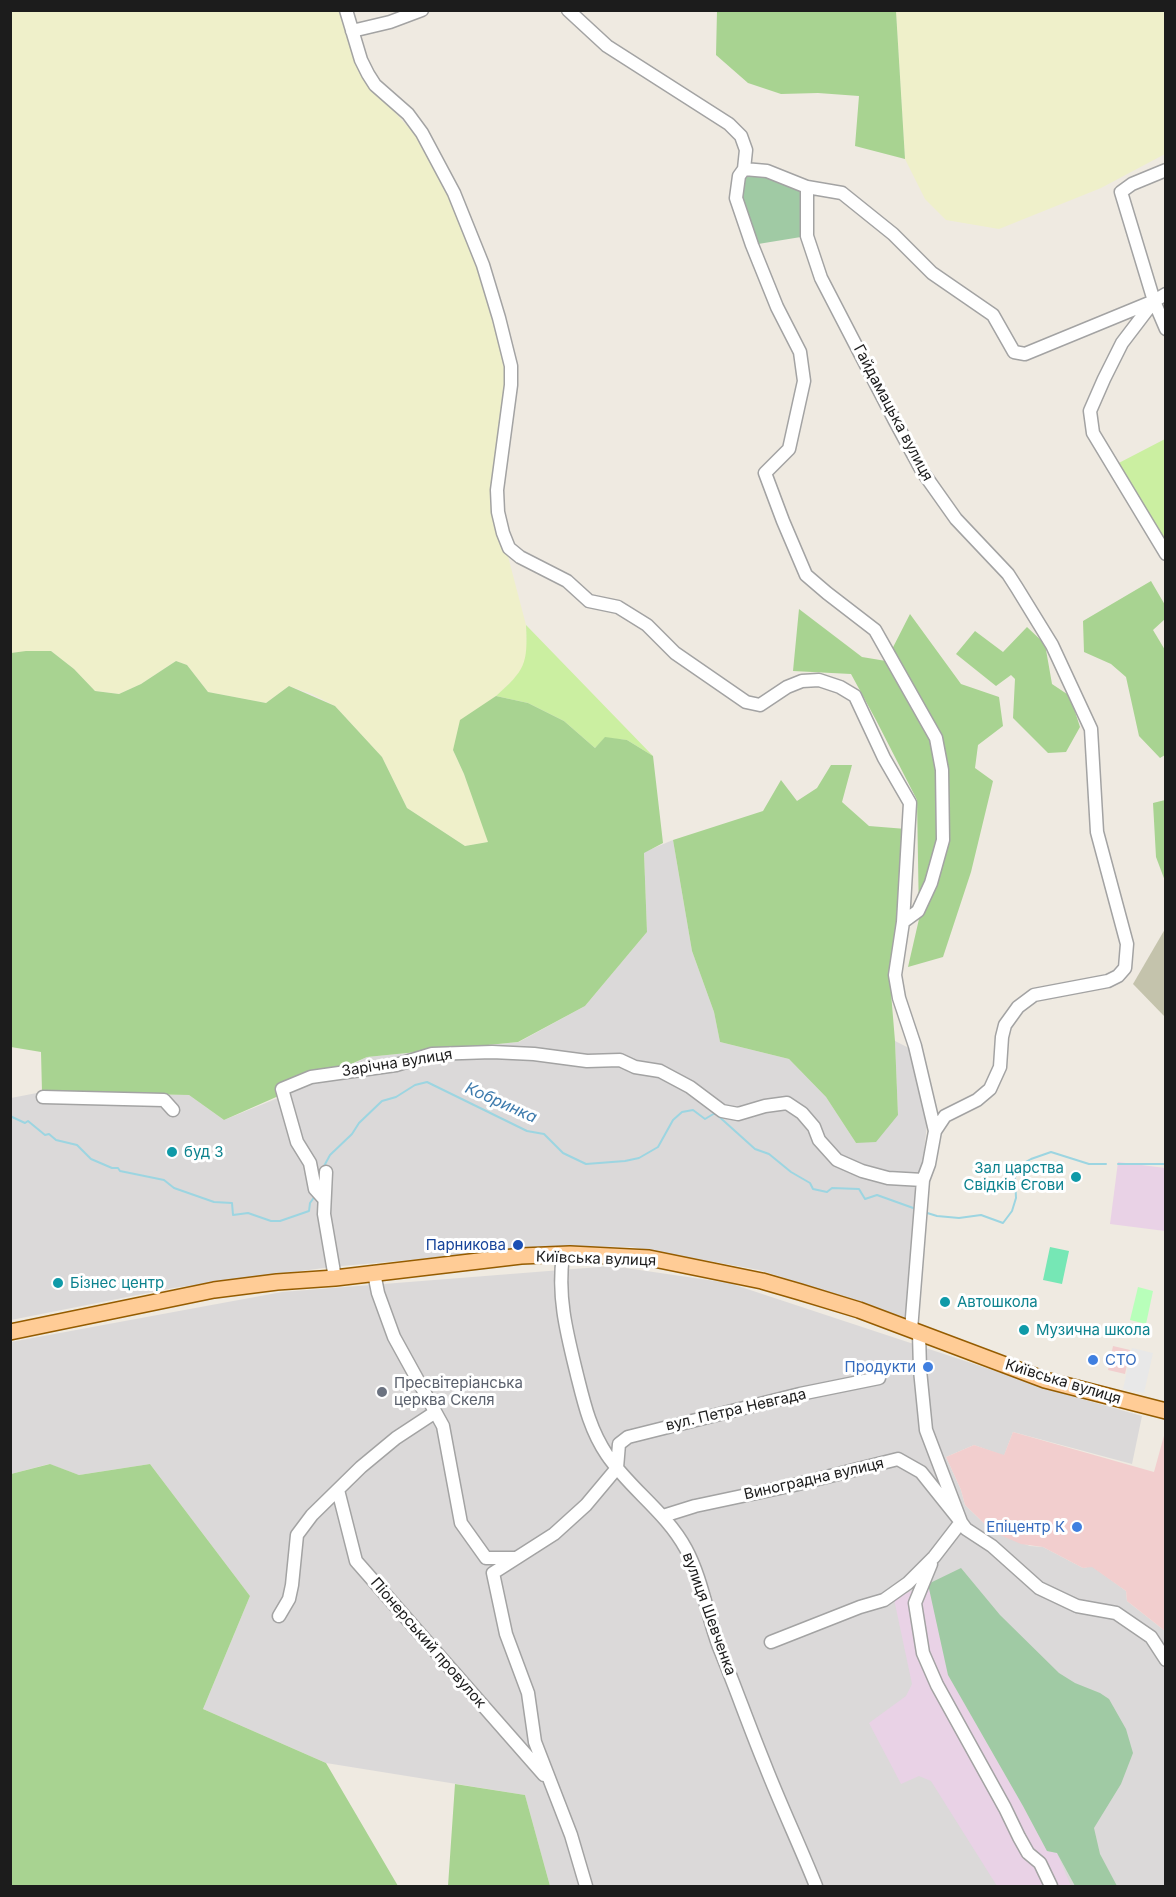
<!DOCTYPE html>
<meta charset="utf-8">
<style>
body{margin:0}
#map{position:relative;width:1176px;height:1897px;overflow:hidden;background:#efeae1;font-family:Inter,sans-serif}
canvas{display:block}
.frame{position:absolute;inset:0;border:12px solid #1c1c1c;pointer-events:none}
</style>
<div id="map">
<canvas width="1176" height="1897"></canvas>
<div class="frame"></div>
</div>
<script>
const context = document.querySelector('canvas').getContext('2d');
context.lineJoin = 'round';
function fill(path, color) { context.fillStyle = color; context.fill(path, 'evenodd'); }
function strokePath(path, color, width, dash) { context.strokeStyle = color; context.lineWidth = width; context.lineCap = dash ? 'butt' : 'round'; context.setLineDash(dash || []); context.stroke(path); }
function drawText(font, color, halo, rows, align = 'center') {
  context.font = font + ' Inter,sans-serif'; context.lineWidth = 6; context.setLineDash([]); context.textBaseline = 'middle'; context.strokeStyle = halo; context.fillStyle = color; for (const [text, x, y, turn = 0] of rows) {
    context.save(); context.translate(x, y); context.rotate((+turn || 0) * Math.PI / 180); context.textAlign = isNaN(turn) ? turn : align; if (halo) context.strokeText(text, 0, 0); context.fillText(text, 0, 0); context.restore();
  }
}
const residential = new Path2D(`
 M673,840L692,951L714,1012L720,1042L789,1059L826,1097L856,1143L898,1115L895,1041L911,1049L926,1108L927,1124L906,1319L868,1304L759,1270L632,1247L565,1246L331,1267L173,1288L11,1320V1098L42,1092L189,1095L224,1120L278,1098L367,1057L519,1042L585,1006L647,932L644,852Z
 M612,1266L729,1283L1068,1395L1142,1416L1132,1464L1013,1432L1004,1456L974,1445L946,1457L961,1490L965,1505L993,1532L1030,1546L1043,1547L1083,1568L1092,1566L1126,1591L1127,1601L1165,1631V1886H550L525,1795L326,1763L203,1709L250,1596L150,1464L79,1475L49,1464L11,1474V1342L282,1292Z`);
const commercial = new Path2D(`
 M1113,1346L1130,1350L1125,1374L1108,1370Z
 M1013,1432L1154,1472L1165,1432V1631L1127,1601L1126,1591L1092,1567L1083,1568L1043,1547L1021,1544L993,1532L965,1505L961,1490L946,1457L974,1445L1004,1455Z`);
const industrial = new Path2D(`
 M1118,1162L1165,1168V1231L1110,1224Z
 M928,1583L948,1675L1023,1806L1047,1851L1057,1853L1071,1886H997L931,1781L919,1776L901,1784L869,1723L906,1696L912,1684L894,1599Z`);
const construction = new Path2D(`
 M1165,929V1017L1133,984Z`);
const farmland = new Path2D(`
 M10,11H342L359,72L425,146L461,213L506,368L494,503L526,625L527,649L524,667L512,681L496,696L453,750L464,774L489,842L465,846L407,808L382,757L335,706L312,694L289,686L266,703L208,692L187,665L176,661L141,684L119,694L95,691L74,669L51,651L11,653Z
 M896,11H1165V154L1101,188L999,229L946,220L925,199L905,159Z`);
const grass = new Path2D(`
 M1165,439V554L1113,466Z
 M526,625L653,756L627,740L605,738L595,748L564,721L528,703L496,696C525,670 528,664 526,625Z`);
const forest = new Path2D(`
 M717,11H896L905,159L855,146L859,96L818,93L781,94L748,83L716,55Z
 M1151,581L1165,605V619L1153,630L1165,650V755L1160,758L1139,736L1126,677L1111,664L1084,652L1083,621Z
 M799,609L862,657L886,661L910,614L961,684L999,697L1003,726L978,745L975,768L993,781L971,872L943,957L908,967L919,919L917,800L876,720L851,674L793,671Z
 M1027,627L1045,644L1052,684L1070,696L1080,727L1066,752L1048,753L1013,718L1015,679L1011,675L996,686L956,654L975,631L1003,652Z
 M26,651H51L74,669L95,691L119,694L141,684L176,661L187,665L208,692L266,703L289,686L335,706L382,757L407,808L465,846L488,842L464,774L453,750L460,720L496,696L528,703L564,721L595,748L605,737L627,740L653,756L663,843L644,853L647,932L585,1006L518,1042L367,1057L224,1120L189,1095L42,1092L41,1052L11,1047V653Z
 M831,765H852L842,802L869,826L906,829L900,915L889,969L895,1041L898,1115L876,1142L856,1143L826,1097L789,1059L720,1042L714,1012L692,951L673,840L763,811L781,780L797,801L817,788Z
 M1165,800H1166L1165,881L1156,857L1153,803Z
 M50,1464L79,1475L150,1464L250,1596L203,1709L326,1763L398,1886H11V1474Z
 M455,1784L525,1795L550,1886H448Z`);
const cemetery = new Path2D(`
 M744,169L807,187V236L752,245L736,198Z
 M961,1568L1000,1615L1059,1673L1075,1683L1100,1693L1109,1699L1126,1729L1133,1753L1121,1784L1094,1828L1100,1854L1117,1886H1075L1057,1853L1047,1851L1023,1806L948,1675L928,1584Z`);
const park = new Path2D(`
 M1138,1287L1153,1291L1146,1324L1130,1320Z`);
const pitch = new Path2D(`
 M1050,1247L1069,1251L1062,1284L1043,1280Z`);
const parking = new Path2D(`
 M1132,1348L1153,1353L1144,1393L1123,1389Z`);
const stream = new Path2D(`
 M10,1116L25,1123L28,1121L45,1135L49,1134L56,1140L77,1145L91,1159L112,1168H118L120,1171L164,1180L174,1188L214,1202L232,1203L233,1215L248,1213L271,1221H280L309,1211L310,1203L315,1196
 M1118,1164H1166
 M323,1168L330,1155L352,1134L359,1123L382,1101L396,1097L415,1085L427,1082L527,1131L544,1134L563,1153L586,1164L625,1161L639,1158L658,1147L673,1120L682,1112L693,1110L705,1119L715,1113L755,1149L769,1154L791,1172L810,1183L813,1189L827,1192L832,1188L859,1189L865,1199L877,1195L916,1209
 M924,1212L937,1216L959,1218L981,1215L1003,1223L1012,1211L1016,1198L1015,1177L1022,1164L1031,1159L1051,1152L1089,1164H1106`);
const minor = new Path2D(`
 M346,10L361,60L368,74L375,85L408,114L422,133L454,193L483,265L499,318L511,366V385L497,490L498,512L503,533L509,548L520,557L567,581L589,601L618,607L647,625L675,653L746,702L760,705L787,687L802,681L819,680L840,687L855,696L884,758L910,803L903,922
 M568,10L607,46L729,124L741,136L746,150L744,169L739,176L736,198L752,245L777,307L800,352L804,381L789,449L765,473L783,521L806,575L827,593L875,630L936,738L942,770L943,840L931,883L918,911L903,922L895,975L899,998L915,1046L935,1131L929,1164L923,1180L911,1330
 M352,31L390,22L422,10
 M744,169L767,171L807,187V236L821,278L895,421L922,471L956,519L1008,574L1017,588L1052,645L1091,729L1097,832L1127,944L1125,968L1118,976L1108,981L1034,995L1018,1007L1005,1025L1002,1037L1000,1067L990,1089L977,1100L945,1116L935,1131
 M1166,170L1132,184L1121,192L1154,301L1122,343L1104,379L1090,411L1093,433L1166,554
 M807,187L842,193L893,234L932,273L993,315L1014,352L1025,354L1154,301L1166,294
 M1154,301L1166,329
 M43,1097L164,1100L173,1110
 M326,1172L324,1214L335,1278
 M324,1199L315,1189L310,1163L297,1142L282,1089L311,1077L396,1065L432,1054L492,1052L534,1054L587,1061L620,1060L635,1067L660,1071L690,1087L722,1111L738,1114L765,1106L787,1103L802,1113L814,1127L819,1140L837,1160L862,1171L888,1178L923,1180
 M563,1255C557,1297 567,1334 577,1375C584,1403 590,1430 607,1455C630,1489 666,1512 686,1549C702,1579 707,1615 719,1647C735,1686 749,1726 765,1765C781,1806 800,1846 816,1886
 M374,1273L378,1293L394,1337L443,1426L461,1523L486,1558H514
 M919,1333L920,1370L926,1430L961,1522L966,1529L992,1546L1039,1588L1077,1606L1116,1613L1151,1637L1166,1660
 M338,1490L356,1561L544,1775
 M663,1516L695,1506L794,1485L898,1459L921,1472L961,1522L934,1557L908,1583L884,1600L860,1607L771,1642
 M931,1564L915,1603L923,1653L937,1685L1005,1808L1019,1837L1028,1853L1040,1863L1051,1886
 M279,1616L289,1599L292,1585L297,1535L312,1515L361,1467L396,1438L434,1413
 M586,1886L571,1835L535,1742L528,1693L506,1634L493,1573L554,1534L586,1505L617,1468L619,1444L628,1437L800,1394L879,1378`);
const major = new Path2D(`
 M10,1332L214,1290L277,1282L335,1278L521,1256L570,1254L649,1258L762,1281L800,1292L859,1310L1045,1380L1166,1411`);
const markers = [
 [172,1152,6,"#0f9aa8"],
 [1076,1177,6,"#0f9aa8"],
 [518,1245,6,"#1a4fb4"],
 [58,1283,6,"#0f9aa8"],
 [945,1302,6,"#0f9aa8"],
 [1024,1330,6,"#0f9aa8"],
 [1093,1360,6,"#3f7fe0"],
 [928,1367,6,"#3f7fe0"],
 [382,1392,6,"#6b7280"],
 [1077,1527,6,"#3f7fe0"]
];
const streetNames = [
 ["Гайдамацька вулиця",893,413,62],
 ["Зарічна вулиця",397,1063,-9],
 ["Київська вулиця",596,1259,2],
 ["Київська вулиця",1063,1382,17],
 ["вул. Петра Невгада",736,1410,-13],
 ["Виноградна вулиця",814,1479,-13],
 ["вулиця Шевченка",709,1614,70],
 ["Піонерський провулок",428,1643,49]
];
const cultureNames = [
 ["буд 3",184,1152],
 ["Зал царства",1064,1168,"right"],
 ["Свідків Єгови",1064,1185,"right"],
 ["Бізнес центр",70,1283],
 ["Автошкола",957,1302],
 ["Музична школа",1036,1330]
];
const transitNames = [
 ["Парникова",506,1245]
];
const shopNames = [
 ["СТО",1105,1360,"left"],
 ["Продукти",916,1367],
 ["Епіцентр К",1065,1527]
];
const worshipNames = [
 ["Пресвітеріанська",394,1383],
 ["церква Скеля",394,1400]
];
const waterNames = [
 ["Кобринка",501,1103,24]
];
fill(residential, '#dbd9d9');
fill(commercial, '#f2cece');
fill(industrial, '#e9d2e6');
fill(construction, '#c4c3ac');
fill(farmland, '#eff0ca');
fill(grass, '#cbefa1');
fill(forest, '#a8d391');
fill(cemetery, '#a0caa4');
fill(park, '#b8ffba');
fill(pitch, '#76e7b5');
fill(parking, '#e8e8e8');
strokePath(stream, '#9cd5e1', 2);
strokePath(minor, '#a3a3a3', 15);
strokePath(major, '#955c00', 18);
strokePath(minor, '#fff', 12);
strokePath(major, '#ffcc96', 15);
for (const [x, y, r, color] of markers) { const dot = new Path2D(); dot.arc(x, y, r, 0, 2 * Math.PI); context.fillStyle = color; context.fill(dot); strokePath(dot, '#fff', 2); }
drawText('15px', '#1c1c1c', '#fff', streetNames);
drawText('15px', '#0d838f', '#fff', cultureNames, 'left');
drawText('15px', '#164399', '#fff', transitNames, 'right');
drawText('15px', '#366cbe', '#fff', shopNames, 'right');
drawText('15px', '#5b616d', '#fff', worshipNames, 'left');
drawText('italic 16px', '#3e7bad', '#fff', waterNames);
</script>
